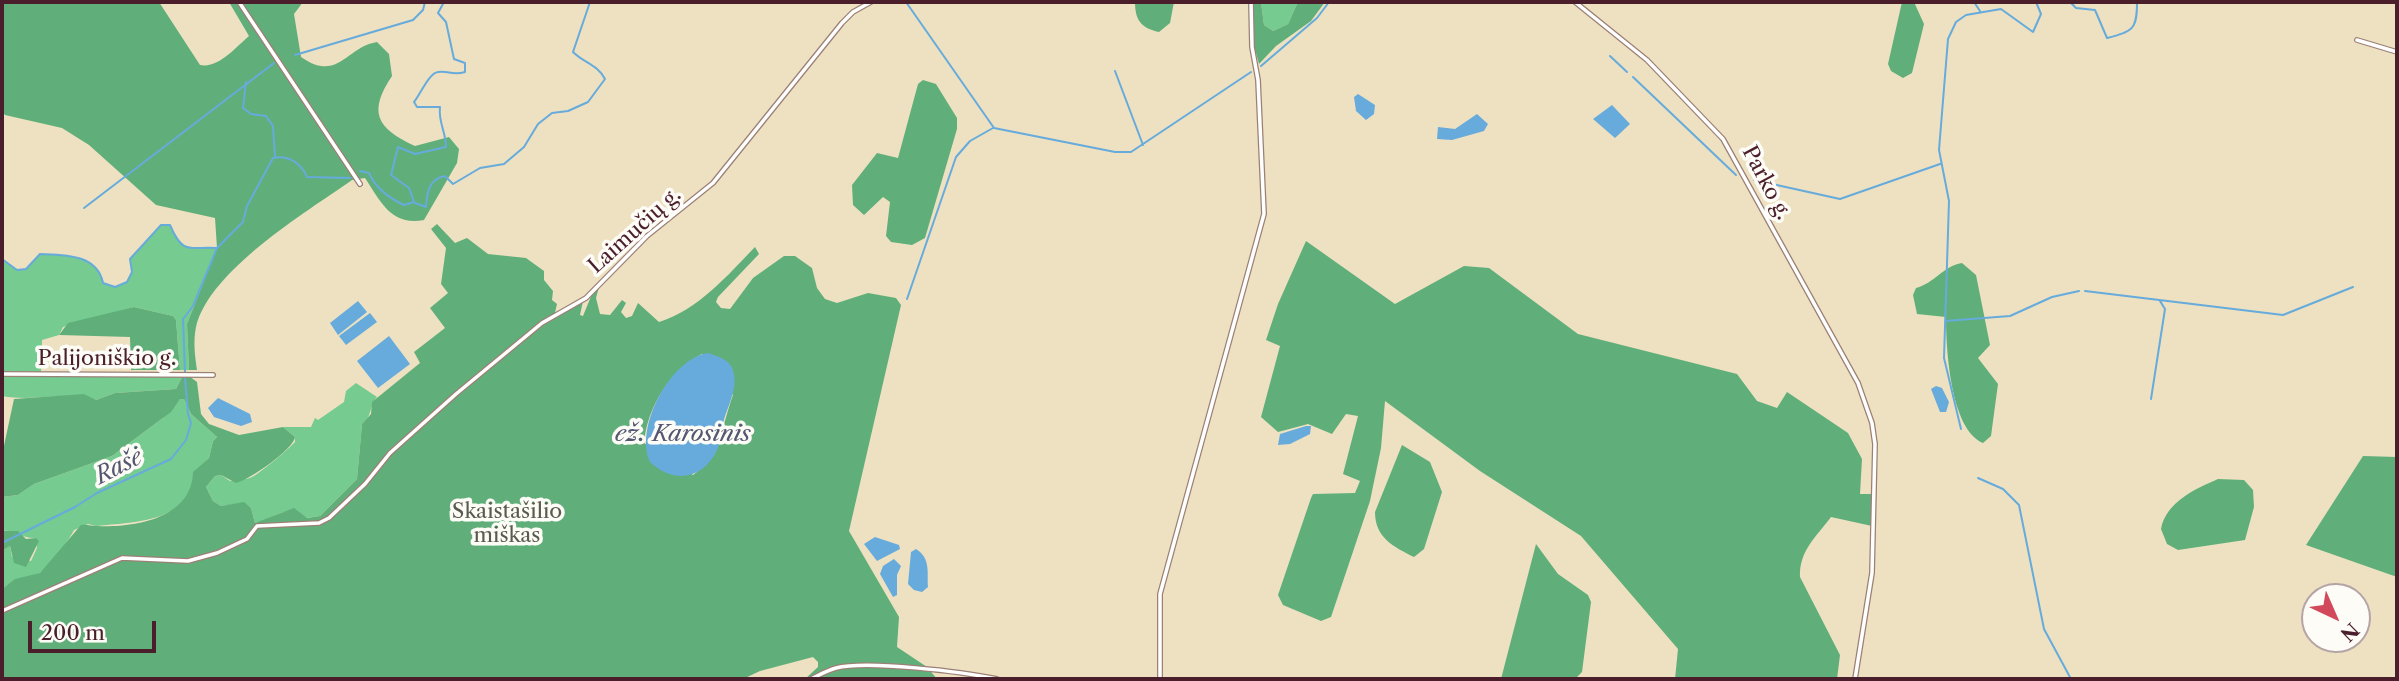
<!DOCTYPE html>
<meta charset="utf-8">
<style>
body{margin:0}
#map{position:relative;width:2399px;height:681px;overflow:hidden;background:#ede1c1;font-family:"Libre Caslon Text",serif}
canvas{display:block}
.frame{position:absolute;inset:0;border:4px solid #4a1f2b;pointer-events:none}
.north{position:absolute;left:2301px;top:583px;width:70px;height:70px;box-sizing:border-box;background:#fdfcf7;border:2px solid #b5a4a5;border-radius:50%;rotate:136deg;font-size:19px;font-weight:700;line-height:28px;text-align:center;color:#4a1f2b}
.north::after{content:'';display:block;margin:auto;width:24px;height:32px;background:#d1495b;clip-path:polygon(50% 0,100% 100%,50% 72%,0 100%)}
.scale{position:absolute;left:28px;top:621px;width:128px;height:32px;box-sizing:border-box;border:4px solid #4a1f2b;border-top:0;padding-left:9px;font-size:21px;line-height:24px;white-space:nowrap;color:#4a1f2b;-webkit-text-stroke:5px #fdfcf7;paint-order:stroke}
</style>
<div id="map">
<canvas width="2399" height="681"></canvas>
<div class="frame"></div>
<div class="north">N</div>
<div class="scale">200 m</div>
</div>
<script>
const context = document.querySelector('canvas').getContext('2d');
context.lineJoin = 'round';
function fill(path, color) { context.fillStyle = color; context.fill(path, 'evenodd'); }
function strokePath(path, color, width, dash) { context.strokeStyle = color; context.lineWidth = width; context.lineCap = dash ? 'butt' : 'round'; context.setLineDash(dash || []); context.stroke(path); }
function drawText(font, color, halo, rows, align = 'center') {
  context.font = font + ' "Libre Caslon Text",serif'; context.lineWidth = 7; context.setLineDash([]); context.textBaseline = 'middle'; context.strokeStyle = halo; context.fillStyle = color; for (const [text, x, y, turn = 0] of rows) {
    context.save(); context.translate(x, y); context.rotate((+turn || 0) * Math.PI / 180); context.textAlign = isNaN(turn) ? turn : align; if (halo) context.strokeText(text, 0, 0); context.fillText(text, 0, 0); context.restore();
  }
}
const green = new Path2D(`
 M1261,2H1298L1288,24L1273,31L1264,25Z
 M161,225H170C183,256 190,246 217,248L187,324L189,370H180L176,320L173,316L134,307L63,327L59,335L42,340L41,372L2,371V259L17,270L26,269L40,254C65,256 97,253 104,283L115,287L127,282L132,272L130,259Z
 M2,376L182,377L176,389L115,393L96,400C62,391 35,402 2,396Z
 M356,383L377,397C369,405 373,416 362,424L357,479L320,516L306,518C288,501 275,520 255,523L251,508L244,503L221,506L213,501L206,487L215,476L221,475L230,481C237,480 246,480 252,477C259,474 290,448 295,442V437L283,427H311L315,418L318,420L344,402L346,391Z
 M180,399H184L191,414L217,437L213,441L209,458L194,472C192,523 134,522 96,526L88,524L74,530C68,542 46,573 33,577C19,580 13,580 2,589V551L10,546L12,557L31,561L37,548L36,538C22,539 15,529 2,531V497L18,495L34,484L112,456L163,418Z`);
const forest = new Path2D(`
 M2,2H159L200,65C218,69 236,47 249,36L229,2H303L294,14L301,57C338,83 346,47 377,42L389,54L392,76C368,112 376,128 415,146L449,137L459,149L457,163L424,220C391,226 381,202 365,178L352,180C305,213 210,270 196,327C193,342 195,356 197,370H189L187,324L217,248L215,218L156,205L89,145L62,128L5,115L2,111Z
 M1135,2H1174L1170,23L1159,32C1141,28 1135,20 1135,2Z
 M1253,2H1261L1264,25L1273,31L1288,24L1298,2H1325L1311,21L1276,46L1259,64L1254,46Z
 M1902,2H1914L1924,24L1912,73L1903,78L1891,71L1888,64Z
 M923,80L936,84L957,118V129L925,238L912,245L891,242L886,236L890,202L883,197L864,215L853,205L852,185L877,153L898,158L918,84Z
 M437,224L455,243L467,238L488,254L526,258L544,271V280L553,291L552,300L557,304L554,317L583,301L580,315L583,316L592,294L599,287L596,298L600,314L610,315L622,300L626,303L621,312L626,318L632,316L638,303L659,322C698,310 728,275 755,247L759,254L718,297L716,302L721,308L730,309L753,278L784,256H795L812,268L817,288L825,299L837,303L868,293L896,298L901,305L849,531L899,617L897,647L927,667L937,679H805L818,667V662L813,657L760,671L743,679H2V589L15,579L40,573L81,525C87,524 91,526 97,526C135,528 192,518 193,472L209,458L213,441L217,437L191,414L184,399H180L171,412L112,456L34,484L18,495L2,497V455L14,399L84,394L96,400L115,393L176,389L182,377L189,376L197,382L201,414L209,424L239,435L283,427L295,437C294,449 249,480 236,483L221,475L215,476L206,487L213,501L221,506L244,502L251,508L255,523L294,508L307,518L320,516L357,479L362,424L371,414L372,402L420,363L414,352L445,328L430,308L448,293L441,284L446,248L431,229ZM702,354L733,395C722,425 721,455 693,475L644,443C647,408 670,370 702,354Z
 M1306,241L1395,304L1464,266L1489,268L1578,334L1737,374L1757,401L1777,408L1787,392L1848,433L1862,459L1860,494H1872V526L1831,517C1816,537 1799,551 1800,577L1840,655L1837,679H1675L1678,649L1581,536L1480,471L1385,401L1381,448L1370,501L1331,617L1321,621L1283,605L1278,595L1311,498L1313,494L1355,493L1360,481L1343,474L1358,416L1346,414L1332,434L1308,424L1278,432L1261,417L1280,346L1266,340L1278,304Z
 M1962,263L1976,275L1990,345L1978,358L1998,384L1991,436L1983,443C1950,429 1946,347 1946,317L1917,314L1913,295L1916,288C1935,283 1943,266 1962,263Z
 M134,307L173,316L176,320L180,370H131L130,337L59,335L68,323Z
 M1402,445L1430,462L1442,492L1424,549L1414,557C1394,547 1375,538 1375,512Z
 M2363,456L2397,457V577L2306,545Z
 M2218,479L2244,480L2253,490L2254,507L2245,540L2178,550L2167,544L2161,529C2166,502 2195,489 2218,479Z
 M2,531H18L26,539L36,538L39,541L26,567L14,563L10,546L2,551Z
 M1536,544L1558,574L1588,595L1591,602L1582,672L1575,679H1501Z`);
const water = new Path2D(`
 M1358,94L1375,105L1374,114L1366,120L1356,111L1354,97Z
 M1612,105L1630,124L1615,138L1593,119Z
 M1477,114L1488,124L1484,131L1452,140L1437,139L1438,127L1455,129Z
 M358,301L367,312L338,335L330,323Z
 M370,313L377,322L346,345L339,336Z
 M389,336L410,364L378,388L357,361Z
 M708,353C716,356 726,358 731,366C741,385 727,406 723,424C720,433 721,442 717,450C703,480 673,484 650,462C634,428 670,359 708,353Z
 M1936,386L1942,388L1949,402L1946,412H1940L1931,389Z
 M218,398L250,414L252,422L241,426L214,417L208,408Z
 M1306,426H1311L1310,434L1290,444L1278,445L1280,434Z
 M875,537L899,545L900,549L877,561L864,544Z
 M916,549C931,558 927,573 928,587L922,592L914,590L908,584L911,552Z
 M894,559L901,566L897,575V595L893,597L880,574L883,566Z`);
const stream = new Path2D(`
 M906,2L994,128L1115,152H1131L1251,72
 M1974,2L1980,11
 M2070,2L2076,8L2095,10L2107,38C2133,31 2137,30 2137,2
 M295,55L413,20L423,10L425,2
 M1610,56L1627,72
 M1261,66L1317,18L1329,2
 M1115,71L1143,145
 M1633,77L1736,175
 M246,82L243,108L251,114L266,116L273,126L275,157
 M360,171L369,173C376,189 389,198 404,205L414,202L409,188L391,175L398,147L415,154L446,147C446,132 438,122 440,107H417L414,102C420,95 429,73 438,72C448,70 452,76 465,72V63L454,59L446,22L438,13L444,2
 M1754,180L1840,199L1940,164
 M415,203L426,207C427,192 429,179 445,176L453,184L480,168L504,164L524,147L538,124L552,113L568,111L588,102L605,79C598,65 584,63 573,52L590,2
 M84,208L274,63
 M2,259L17,270L26,269L40,254C65,255 97,254 103,283L115,287L127,282L132,272L130,259L161,225H170C183,256 190,246 217,248L243,222L247,206L273,158C289,155 301,163 307,177L350,178
 M2085,291L2283,315L2353,287
 M907,299L956,157L970,141L993,128
 M1945,321L2010,316L2052,297L2079,291
 M185,372L183,319L193,306L217,248
 M2151,399L2165,309L2160,301
 M1961,429L1944,358L1949,201L1939,150L1948,39L1956,22L1966,15L2001,9L2033,32L2041,14L2036,2
 M1978,478L2003,489L2019,505L2044,629L2071,679
 M2,543L75,507L97,493L171,459L186,440L191,423L188,414L185,378`);
const street = new Path2D(`
 M239,2L360,184
 M1575,2L1647,60L1723,139L1858,383L1872,423L1875,444L1872,573L1855,679
 M2357,40L2397,52
 M2,374L213,375
 M2,611L122,558L188,561L217,553L247,539L257,526L319,523L329,518L365,484L390,453L456,394L542,323L586,298L647,236L713,183L842,23L853,12L871,2
 M811,679C819,675 828,670 836,668C867,660 964,672 997,679
 M1160,679V594L1264,214L1258,80L1252,47L1251,2`);
const streetNames = [
 ["Parko g.",1766,183,62],
 ["Laimučių g.",635,231,-42],
 ["Palijoniškio g.",107,359]
];
const parkNames = [
 ["Skaistašilio",507,512],
 ["miškas",507,536]
];
const waterNames = [
 ["ež. Karosinis",683,434],
 ["Rašė",119,467,-27]
];
fill(green, '#75cb90');
fill(forest, '#60af7a');
fill(water, '#66abdc');
strokePath(stream, '#66abdc', 2);
strokePath(street, '#9c8076', 6);
strokePath(street, '#fff', 3.5);
drawText('21px', '#4a1f2b', '#fdfcf7', streetNames);
drawText('21px', '#595b4e', '#fdfcf7', parkNames);
drawText('italic 23px', '#555772', '#fdfcf7', waterNames);
</script>
